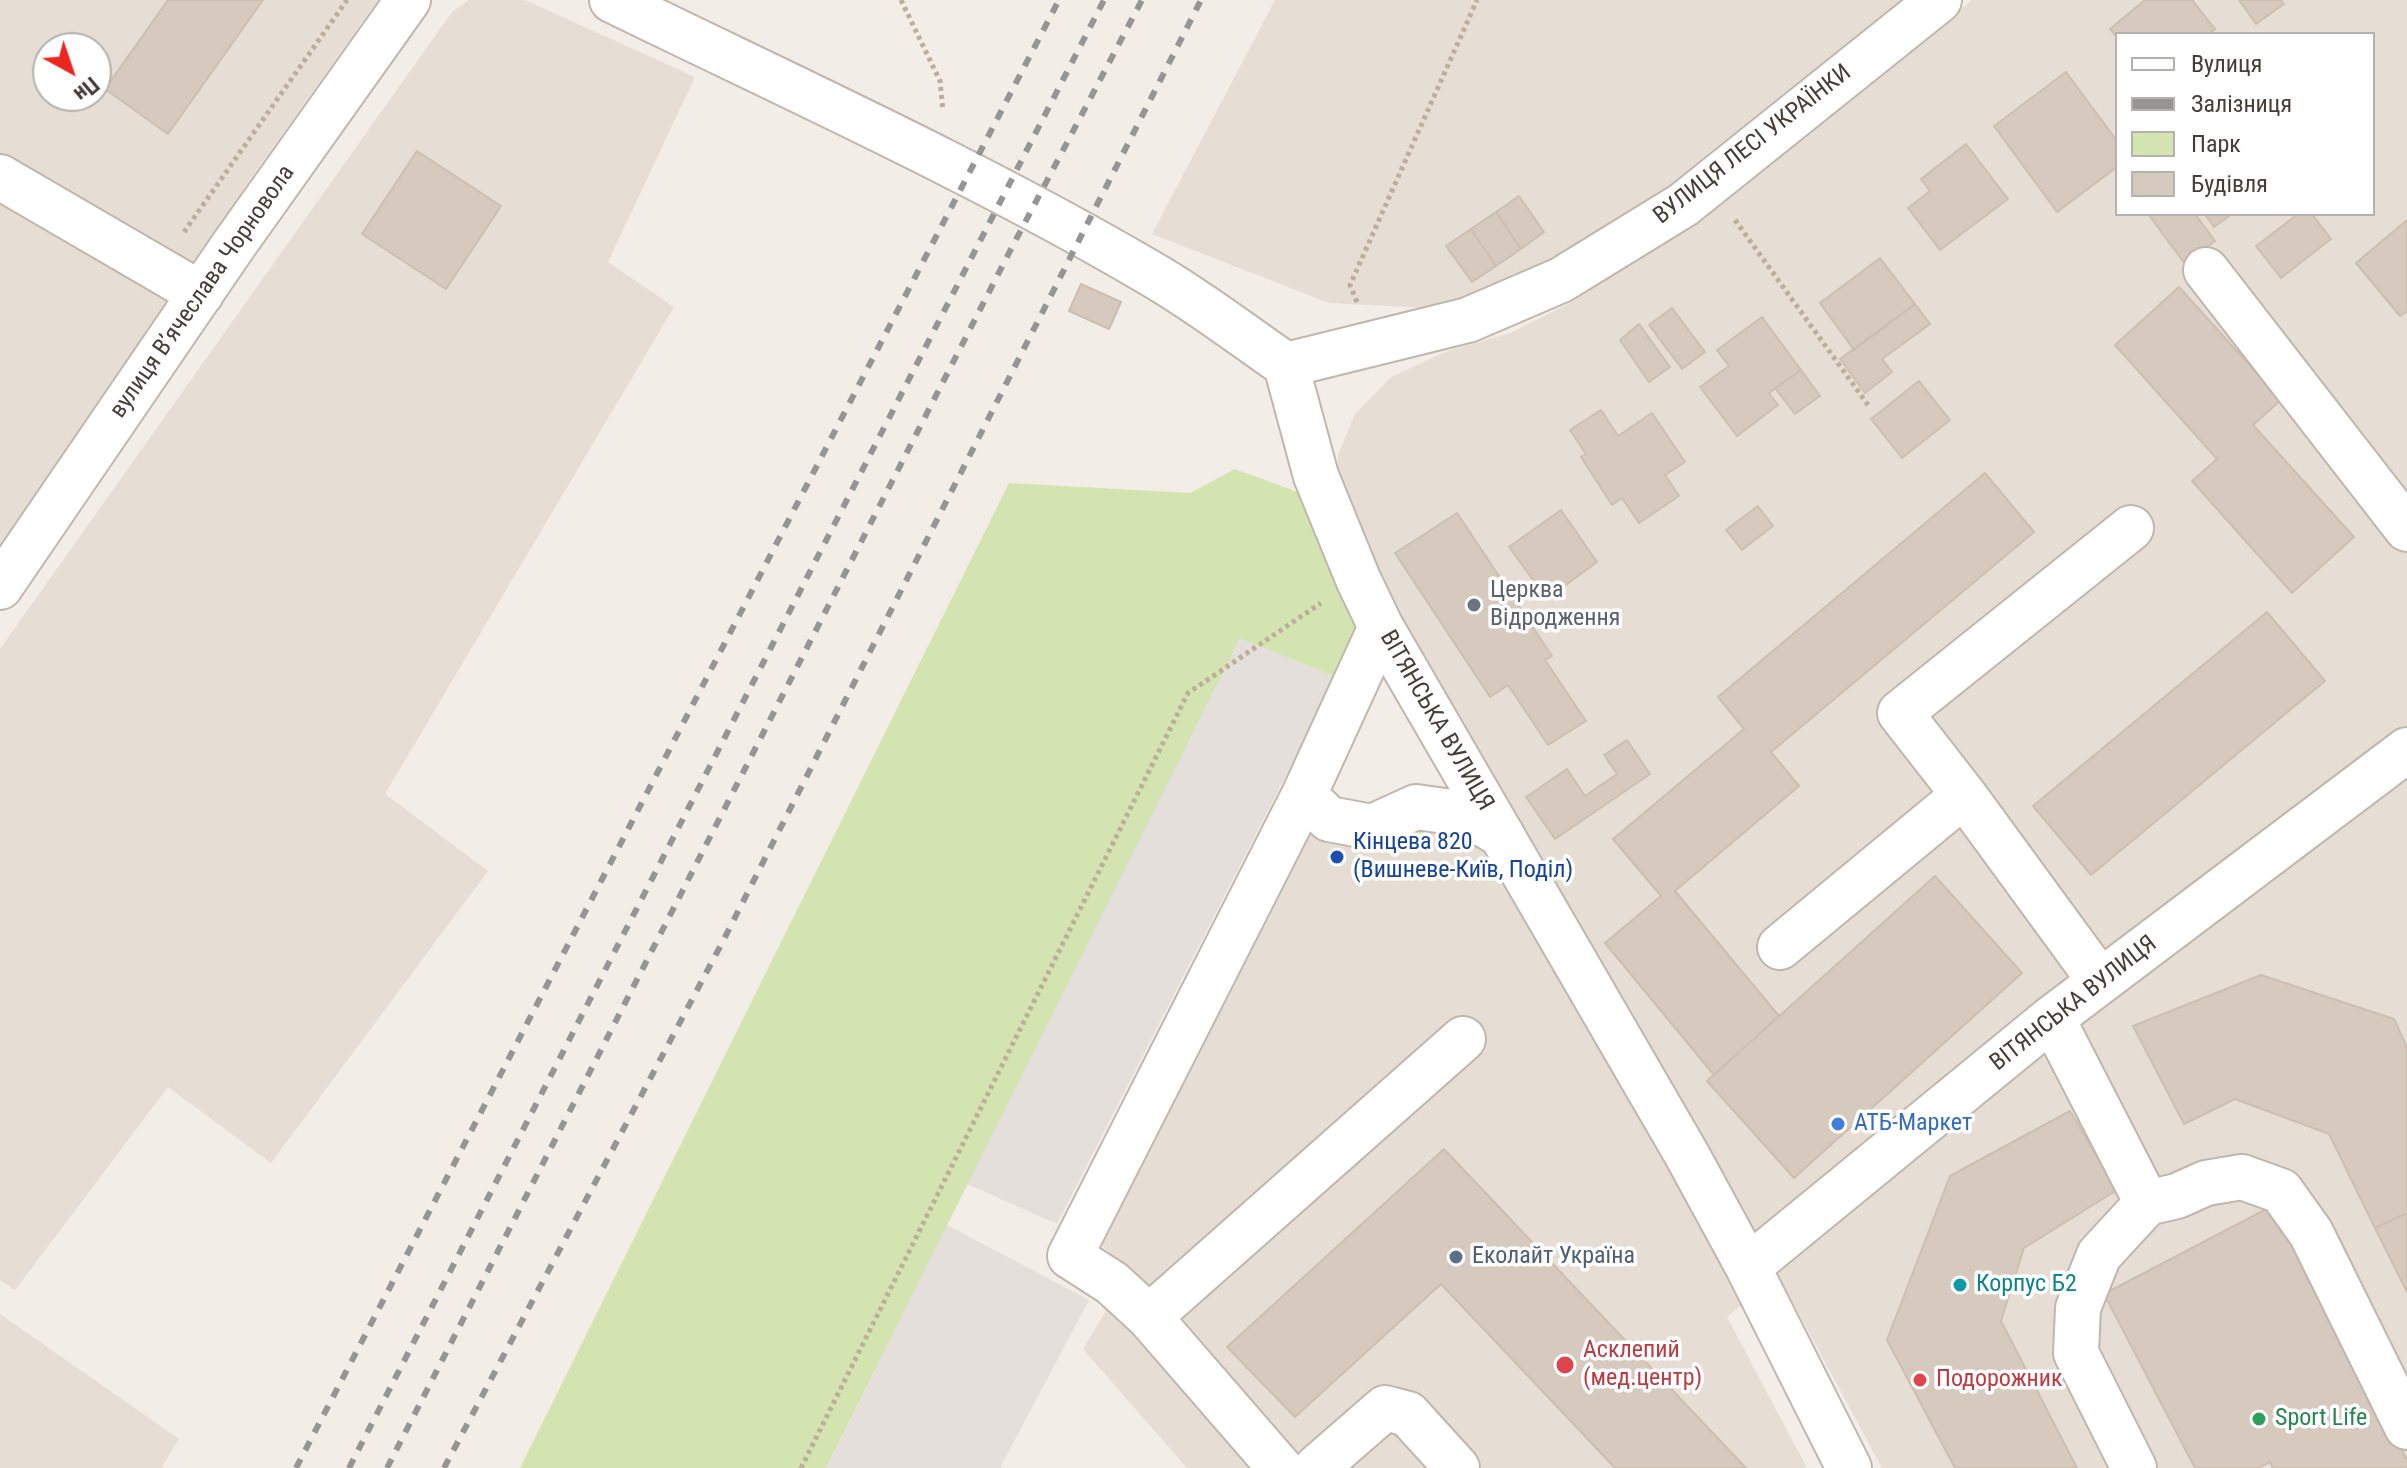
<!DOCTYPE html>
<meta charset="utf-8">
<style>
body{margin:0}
#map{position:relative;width:2407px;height:1468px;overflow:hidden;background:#f2ede6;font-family:"Roboto Condensed",sans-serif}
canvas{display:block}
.legend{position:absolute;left:2115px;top:32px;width:260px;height:184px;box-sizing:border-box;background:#fff;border:2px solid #b5b1af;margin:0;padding:10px 14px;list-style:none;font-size:24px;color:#453d36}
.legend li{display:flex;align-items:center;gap:16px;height:40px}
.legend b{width:40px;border:2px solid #b5b1af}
.north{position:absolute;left:32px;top:32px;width:80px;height:80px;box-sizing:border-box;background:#fff;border:2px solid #b5b1af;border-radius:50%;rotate:140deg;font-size:22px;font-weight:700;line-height:32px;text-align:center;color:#453d36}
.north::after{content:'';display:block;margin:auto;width:28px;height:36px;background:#ee2621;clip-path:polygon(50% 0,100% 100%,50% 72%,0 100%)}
</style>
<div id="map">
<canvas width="2407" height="1468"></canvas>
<ul class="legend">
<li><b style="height:10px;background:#fff"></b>Вулиця</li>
<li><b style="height:10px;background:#959595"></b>Залізниця</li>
<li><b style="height:22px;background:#d4e4b1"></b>Парк</li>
<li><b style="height:22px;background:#d6cabf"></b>Будівля</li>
</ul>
<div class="north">Пн</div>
</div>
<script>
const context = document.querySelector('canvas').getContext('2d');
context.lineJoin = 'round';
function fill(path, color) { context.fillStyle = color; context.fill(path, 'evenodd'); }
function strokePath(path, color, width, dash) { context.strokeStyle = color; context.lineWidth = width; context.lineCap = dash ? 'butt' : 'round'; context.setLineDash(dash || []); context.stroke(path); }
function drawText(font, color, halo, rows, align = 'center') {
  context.font = font + ' "Roboto Condensed",sans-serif'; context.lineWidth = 7; context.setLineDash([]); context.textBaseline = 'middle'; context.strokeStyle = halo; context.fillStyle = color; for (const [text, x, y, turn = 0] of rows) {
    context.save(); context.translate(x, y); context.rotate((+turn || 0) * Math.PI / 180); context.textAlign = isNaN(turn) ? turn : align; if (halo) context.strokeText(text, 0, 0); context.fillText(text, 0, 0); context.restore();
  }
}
const residential = new Path2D(`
 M0,0H378L244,188L273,201L0,573ZM48,48H96V96H48Z
 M469,0H525L695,77L608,262L674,307L385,794L488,871L271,1163L168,1087L15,1290L0,1280V649L452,12Z
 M1275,0H1905L1668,192L1550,263L1492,292L1428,308L1329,303L1152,234Z
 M1972,0H2407V1468H1882L1778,1275L1727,1317L1807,1468H1187L1083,1349L1129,1272L1092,1236L1302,827L1412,825L1466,827L1346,530L1336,492L1338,455L1355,414L1391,377L1445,352L1510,333L1574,301L1694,222ZM2117,34H2373V214H2117Z
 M0,1314L179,1439L161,1468H0Z`);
const industrial = new Path2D(`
 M1240,637L1336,677L1057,1224L967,1184Z
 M947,1225L1089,1300L1000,1468H826Z`);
const green = new Path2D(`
 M1235,469L1306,495L1370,629L1336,677L1240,638L826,1468H520L1009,483L1190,493Z`);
const building = new Path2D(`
 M168,0H263L168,134L105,89Z
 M2145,0H2192L2215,29L2209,34H2117V38L2110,29Z
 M2239,0H2281L2284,4L2256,24Z
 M2066,72L2117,141V167L2057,212L1994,126Z
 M1966,144L2008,199L1940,250L1908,208L1930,191L1921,179Z
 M417,151L501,206L446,289L362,234Z
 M1519,196L1544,232L1521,249L1496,212Z
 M1496,212L1521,249L1496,266L1471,229Z
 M2148,214H2195L2215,241L2185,264Z
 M2205,214H2232L2214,227Z
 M2298,214H2312L2331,239L2281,278L2256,246Z
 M2407,220V311L2400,316L2356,263Z
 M1471,229L1496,266L1472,282L1446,246Z
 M1880,258L1915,304L1854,350L1820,303Z
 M1081,284L1121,302L1109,329L1069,311Z
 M2179,287L2281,400L2253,425L2354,537L2292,593L2192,481L2217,459L2115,345Z
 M1915,304L1930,324L1882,359L1892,372L1865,393L1840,359Z
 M1672,308L1705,352L1682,369L1649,325Z
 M1762,317L1801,370L1769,393L1778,405L1737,436L1700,387L1729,366L1717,350Z
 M1639,324L1670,367L1649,382L1620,340Z
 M1801,370L1820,396L1795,414L1775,388Z
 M1919,381L1950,420L1902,458L1871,419Z
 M1601,410L1618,436L1652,413L1685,462L1665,475L1679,496L1639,523L1622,498L1612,505L1581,457L1586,454L1570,430Z
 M1985,473L2034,532L1771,752L1799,786L1675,891L1779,1016L1714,1075L1605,943L1661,896L1613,839L1744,729L1718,697Z
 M1758,506L1773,526L1742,550L1726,530Z
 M1561,510L1597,562L1547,599L1509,547Z
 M1457,513L1552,656L1545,660L1586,721L1548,745L1508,685L1490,697L1395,553Z
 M2267,612L2325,681L2091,875L2033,806Z
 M1627,740L1650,774L1555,839L1526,797L1567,769L1585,796L1617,774L1604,755Z
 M1935,876L2022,973L1794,1178L1707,1081Z
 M2261,975L2394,1019L2407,1047V1213L2375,1228L2329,1134L2235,1099L2184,1124L2133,1026Z
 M2070,1111L2117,1190L2024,1248L2001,1321L2077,1468H1955L1887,1340L1950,1176Z
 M1444,1149L1746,1468H1615L1441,1284L1295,1417L1227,1347Z
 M2274,1205L2407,1460V1468H2273L2270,1462L2258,1468H2195L2104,1294Z
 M2407,1213V1292L2375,1228Z`);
const path = new Path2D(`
 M901,0L940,81L943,111
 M1735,220L1868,405
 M184,232L347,0
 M1357,302L1350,285L1477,0
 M801,1468L1188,693L1321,603`);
const minor = new Path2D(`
 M612,0C792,88 976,171 1150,273C1197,300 1241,334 1286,365L1316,476L1358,579L1381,627L1687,1155L1748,1267L1849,1468
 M0,177L201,294
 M2206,270L2407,529
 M1286,365L1468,320L1561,280L1683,205L1939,0
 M0,587L233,246L408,0
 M1304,795L1329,819L1372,827L1416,807L1466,814L1502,835
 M1780,947L1964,795
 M2100,981L1964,795L1900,713L2131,528
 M2052,1018L2147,1203
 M1748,1267L2052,1018L2407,750
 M1149,1317L1463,1039
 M1280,1468L1149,1317L1112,1283L1070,1256L1304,795L1381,627
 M1316,1468L1385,1408L1408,1414L1457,1468
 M2134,1468L2076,1353L2078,1308L2099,1255L2147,1203L2177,1196L2206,1183L2242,1177L2281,1191L2311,1233L2407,1427`);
const rail = new Path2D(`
 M296,1468L1059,0
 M349,1468L1104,0
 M387,1468L1010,251L1142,0
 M444,1468L723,941L1201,0`);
const markers = [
 [1474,605,8,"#6b7280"],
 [1337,857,8,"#1a4fb4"],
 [1838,1124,8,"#3f7fe0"],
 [1456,1257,8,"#5c6f8a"],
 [1960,1285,8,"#0f9aa8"],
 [1565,1365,10,"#e0444e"],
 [1920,1380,8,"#e0444e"],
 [2259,1419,8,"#2e9e5b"]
];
const streetNames = [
 ["ВУЛИЦЯ ЛЕСІ УКРАЇНКИ",1753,145,-38],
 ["вулиця Вʼячеслава Чорновола",203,292,-55],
 ["ВІТЯНСЬКА ВУЛИЦЯ",1436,721,60],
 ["ВІТЯНСЬКА ВУЛИЦЯ",2074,1004,-38]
];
const worshipNames = [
 ["Церква",1490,591],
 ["Відродження",1490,619]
];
const transitNames = [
 ["Кінцева 820",1353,843],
 ["(Вишневе-Київ, Поділ)",1353,871]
];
const shopNames = [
 ["АТБ-Маркет",1854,1124]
];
const serviceNames = [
 ["Еколайт Україна",1472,1257]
];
const cultureNames = [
 ["Корпус Б2",1976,1285]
];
const healthNames = [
 ["Асклепий",1583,1351],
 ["(мед.центр)",1583,1379],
 ["Подорожник",1936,1380]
];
const leisureNames = [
 ["Sport Life",2275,1419]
];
fill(residential, '#e6ded5');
fill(industrial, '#e4dfdb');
fill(green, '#d4e4b1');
fill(building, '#d6cabf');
strokePath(building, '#cdbeb0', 2);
strokePath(minor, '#c0b6ac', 48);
strokePath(path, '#bead9b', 5, [4, 4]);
strokePath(minor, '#fff', 44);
strokePath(rail, '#959595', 6, [10, 10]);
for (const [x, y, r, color] of markers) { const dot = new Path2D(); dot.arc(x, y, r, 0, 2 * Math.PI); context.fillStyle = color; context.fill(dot); strokePath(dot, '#fff', 3); }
drawText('24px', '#453d36', '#fff', streetNames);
drawText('24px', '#5b616d', '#fff', worshipNames, 'left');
drawText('24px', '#164399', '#fff', transitNames, 'left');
drawText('24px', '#366cbe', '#fff', shopNames, 'left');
drawText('24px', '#4e5e75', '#fff', serviceNames, 'left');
drawText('24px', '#0d838f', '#fff', cultureNames, 'left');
drawText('24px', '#be3a42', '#fff', healthNames, 'left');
drawText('24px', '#27864d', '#fff', leisureNames, 'left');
</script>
